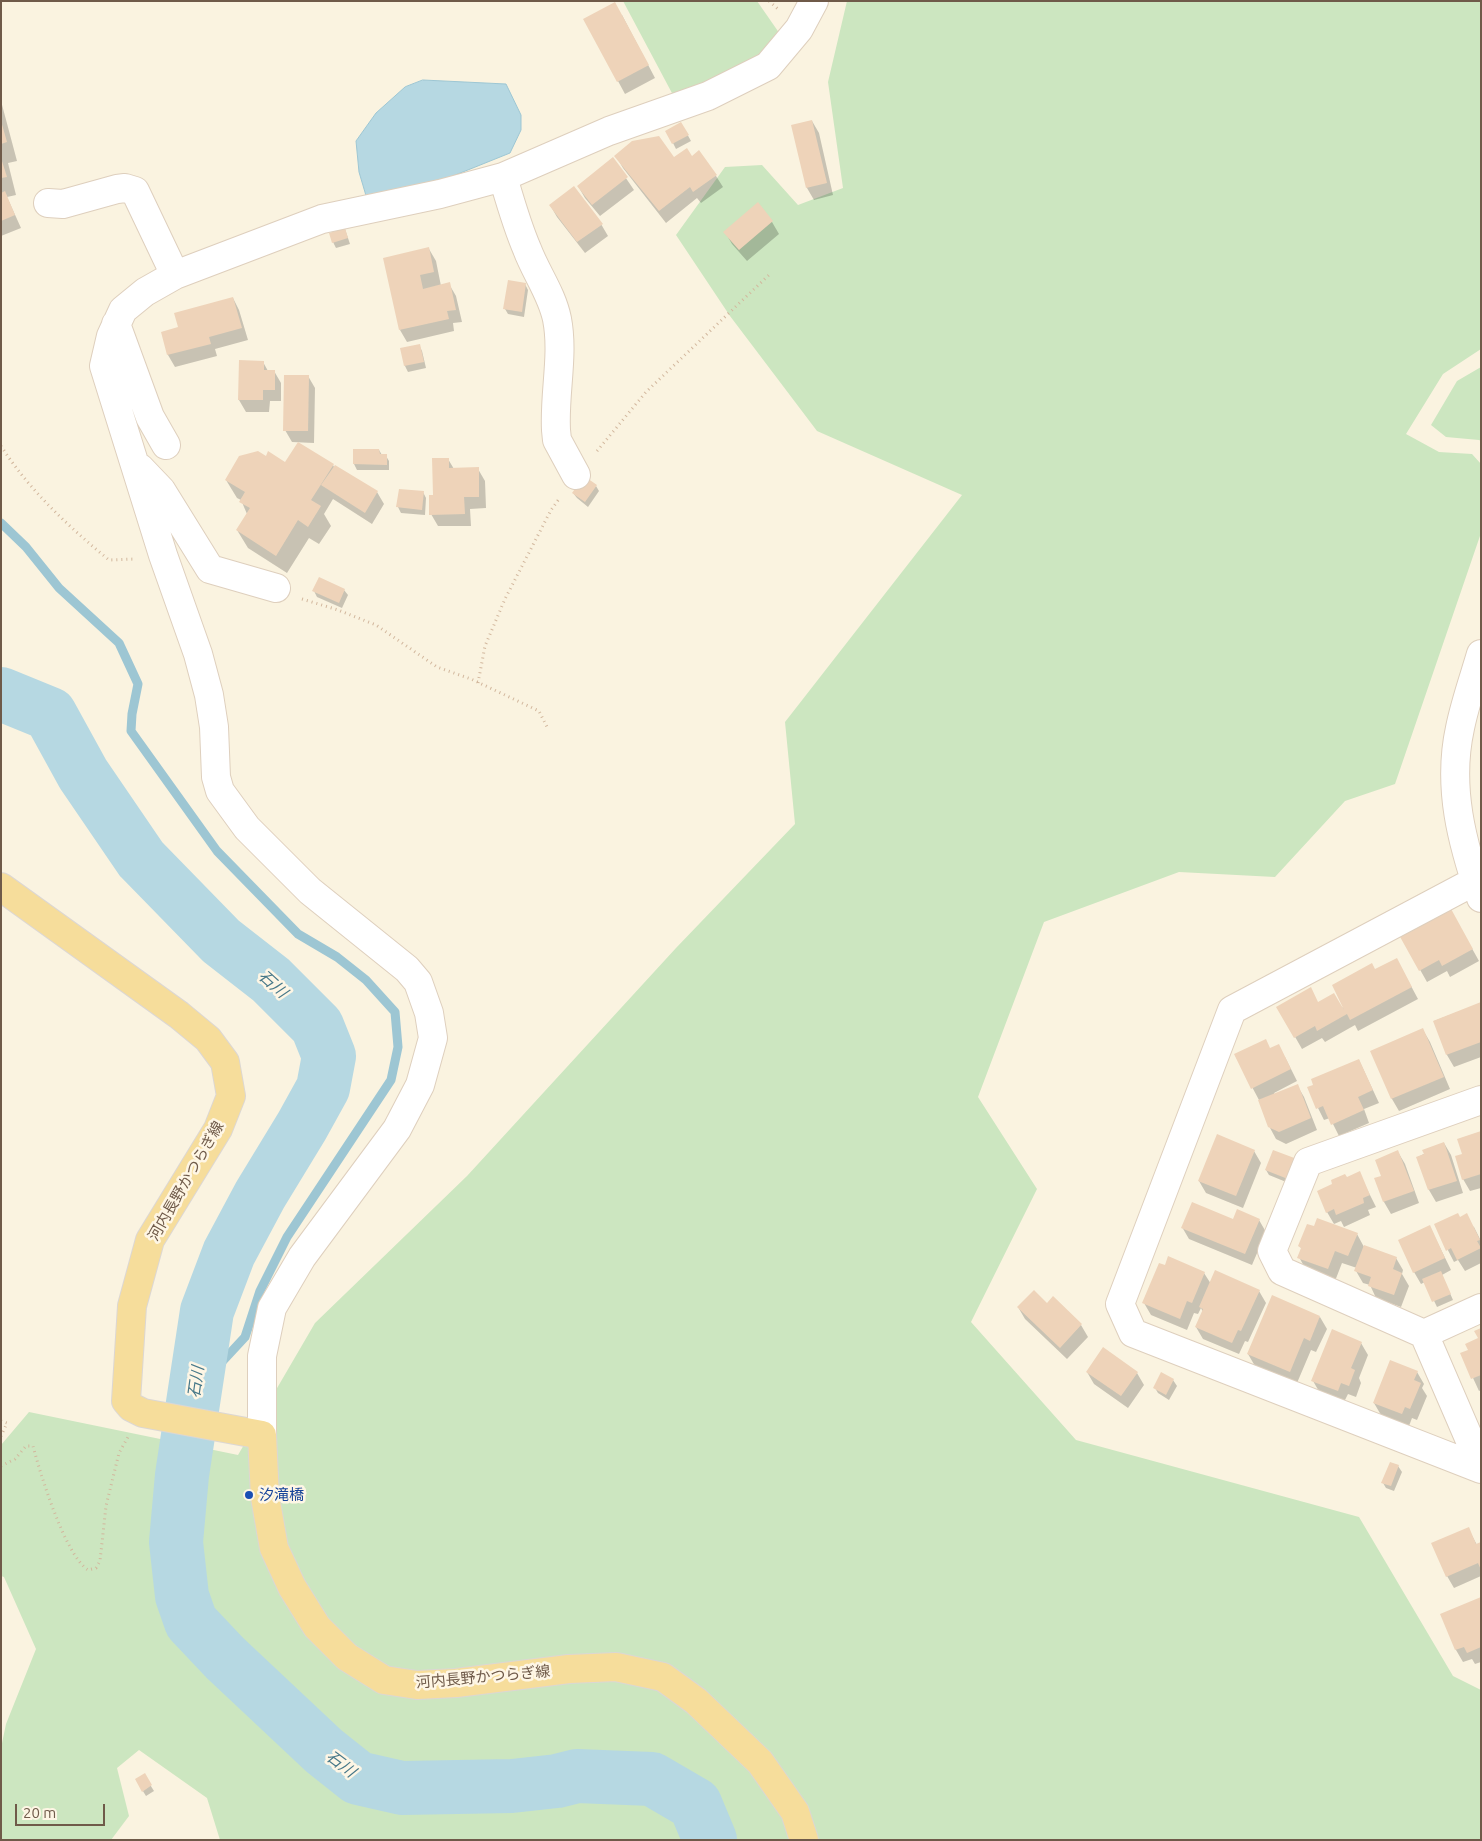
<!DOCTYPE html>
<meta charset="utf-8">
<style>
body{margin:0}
#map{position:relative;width:1482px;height:1841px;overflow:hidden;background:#faf3e0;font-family:Ubuntu,sans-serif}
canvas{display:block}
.frame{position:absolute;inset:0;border:2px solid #6f5a49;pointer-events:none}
.scale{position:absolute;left:15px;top:1804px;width:90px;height:22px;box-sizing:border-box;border:2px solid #6f5a49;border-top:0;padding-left:6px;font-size:15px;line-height:18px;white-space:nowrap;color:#6f5a49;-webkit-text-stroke:4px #fef6e5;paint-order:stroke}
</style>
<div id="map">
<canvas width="1482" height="1841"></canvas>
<div class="frame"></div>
<div class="scale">20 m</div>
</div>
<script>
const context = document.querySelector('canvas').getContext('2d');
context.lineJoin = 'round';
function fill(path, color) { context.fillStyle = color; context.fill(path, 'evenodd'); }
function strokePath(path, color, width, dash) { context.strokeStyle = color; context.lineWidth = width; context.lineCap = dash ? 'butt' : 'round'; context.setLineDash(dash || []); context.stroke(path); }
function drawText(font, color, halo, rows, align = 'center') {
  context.font = font + ' Ubuntu,"Noto Sans JP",sans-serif'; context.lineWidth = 5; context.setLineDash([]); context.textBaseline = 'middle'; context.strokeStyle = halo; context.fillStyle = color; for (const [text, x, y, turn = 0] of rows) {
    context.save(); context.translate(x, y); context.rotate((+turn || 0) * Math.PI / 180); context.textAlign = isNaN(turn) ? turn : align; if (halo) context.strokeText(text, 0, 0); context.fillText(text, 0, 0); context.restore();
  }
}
const green = new Path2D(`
 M623,1H757L782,37L758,62L673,95Z
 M847,1H1481V349L1443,374L1406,434L1439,452L1472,454L1481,464V533L1395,784L1345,801L1275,877L1179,872L1044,922L978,1097L1037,1189L971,1322L1076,1440L1359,1517L1453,1676L1481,1690V1840H220L207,1798L139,1750L117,1768L129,1816L111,1840H1V1748L6,1724L36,1649L4,1577L1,1576V1445L29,1412L238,1455L315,1323L467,1176L676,948L795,824L785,722L962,495L817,431L730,316L676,235L725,167L762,165L798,205L843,188L828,82Z
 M1481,367V441L1479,440L1446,437L1431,425L1457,381Z`);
const water = new Path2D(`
 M423,80L506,84L521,115V130L510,153L443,180L367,199L359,172L356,141L376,113L405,87Z`);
const shadow = new Path2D(`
 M622,15L655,78L625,94L585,20Z
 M1,101L17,161L8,163L16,195L7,197L21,228L1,236Z
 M812,121L819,133L833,195L814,200L807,188L793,126Z
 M681,123L691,141L676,149L667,131Z
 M616,156L674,159L691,157L716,176L723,187L701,203L697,198L666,223L623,168Z
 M613,159L634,190L600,216L585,198L578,186Z
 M758,204L772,222L779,234L747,261L732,244L725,232Z
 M550,205L601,224L608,236L585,253L557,217Z
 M345,229L350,244L336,248L333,242Z
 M429,249L436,261L441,286L449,284L456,296L462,322L453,323L454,331L407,342L400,330Z
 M525,284L528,290L524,317L508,314L505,309Z
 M233,298L239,310L248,340L215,349L217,356L175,367L168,355L163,332L179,328Z
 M419,345L422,351L426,368L408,372L405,366L401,349Z
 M263,362L268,371H274L281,383V401H270L269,412H246L239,400Z
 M308,376L315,388L314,443L292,442L285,430Z
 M354,450H379L382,455L386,456L389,461V470H357L354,464Z
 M266,458L285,464L333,465L334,467L377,492L384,504L372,524L333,499L324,514L331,526L319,544L309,538L287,573L248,548L237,530L247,514L241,500L237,498L226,480Z
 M448,459L454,469H478L485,481L486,508L470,509L471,526H438L431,514L434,496Z
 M596,486L599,491L588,507L577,498L573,493Z
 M423,492L426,498L425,515L401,513L398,507Z
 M344,590L348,595L342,608L317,597L314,591Z
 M1450,909L1479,961L1450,977L1447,971L1427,982L1401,936Z
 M1375,971H1403L1418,999L1358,1031L1355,1025L1325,1042L1322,1038L1302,1049L1278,1007L1318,1003L1342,1008Z
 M1481,1003V1057L1454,1067L1447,1055L1434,1021Z
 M1423,1030L1430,1042L1450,1089L1399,1111L1392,1099L1372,1051Z
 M1270,1049L1285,1057L1297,1081L1274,1093L1275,1095L1297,1085L1304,1097L1317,1130L1286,1144L1276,1139L1269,1126L1259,1100L1235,1055Z
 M1359,1060L1379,1103L1364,1109L1369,1123L1339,1136L1330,1118L1324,1120L1318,1108Z
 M1481,1132V1188L1470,1191L1463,1179L1464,1154Z
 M1444,1143L1451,1155L1463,1193L1436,1202L1429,1190L1418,1157Z
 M1254,1151L1261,1163L1243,1208L1206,1193L1199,1181Z
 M1274,1151L1291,1184L1269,1175L1266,1170Z
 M1398,1152L1405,1164L1419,1203L1391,1214L1384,1202L1375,1179L1383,1176Z
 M1359,1173L1376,1207L1368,1210L1370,1215L1344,1227L1341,1221L1334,1224L1327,1212L1347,1179Z
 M1460,1218L1474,1227L1481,1241V1263L1465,1271L1458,1260L1454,1262L1435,1225Z
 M1234,1220H1259L1266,1232L1252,1265L1189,1239L1182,1227Z
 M1430,1227L1451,1270L1442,1275L1453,1300L1437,1307L1425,1282L1421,1284L1414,1272Z
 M1357,1234L1364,1247L1396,1258L1403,1270L1402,1274L1409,1286L1401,1307L1376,1298L1370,1285L1363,1283L1356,1271L1357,1268L1342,1263L1335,1281L1306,1270L1299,1257L1302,1250L1300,1246Z
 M1204,1273L1211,1284L1259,1291L1266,1303L1248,1342L1245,1341L1239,1354L1203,1339L1196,1327L1203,1312L1201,1308L1198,1314L1194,1313L1187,1330L1151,1315L1144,1303Z
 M1053,1298L1081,1325L1088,1337L1067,1359L1025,1319L1018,1307L1047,1304Z
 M1320,1317L1327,1329L1316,1352L1311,1350L1297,1383L1255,1366L1248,1354Z
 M1481,1330V1390L1479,1391L1462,1354L1469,1351L1479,1339Z
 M1361,1343L1368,1355L1359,1378L1361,1383L1356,1397L1348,1394L1344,1402L1320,1393L1313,1381Z
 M1104,1349L1137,1373L1144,1385L1128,1408L1094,1384L1087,1372Z
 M1417,1372L1424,1384L1422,1388L1427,1396L1417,1420L1412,1418L1409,1426L1381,1415L1374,1403Z
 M1173,1380L1177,1386L1169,1400L1158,1393L1155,1388Z
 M1398,1466L1402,1472L1394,1491L1386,1488L1383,1483Z
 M1468,1528L1477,1545L1481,1543V1576L1454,1588L1447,1576Z
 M1481,1598V1662L1475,1664L1472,1659L1463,1662L1456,1650L1442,1614Z
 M144,1775L154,1791L146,1796L136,1780Z`);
const stream = new Path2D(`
 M1,523L26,547L59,588L119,643L138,684L132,714L131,731L217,851L298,934L337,957L366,980L395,1012L398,1047L391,1080L287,1237L260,1291L245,1337L194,1392`);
const river = new Path2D(`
 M1,694L50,714L83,774L141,859L221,941L271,980L317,1026L329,1056L323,1088L302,1126L260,1195L229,1253L207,1311L182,1475L176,1542L182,1596L191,1622L225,1658L324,1751L358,1778L402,1788L512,1786L557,1781L577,1776L652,1779L695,1804L710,1840`);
const building = new Path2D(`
 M615,2L649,65L617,82L583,19Z
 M812,120L827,183L806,188L791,125Z
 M1,121L7,142L1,144Z
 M681,122L689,135L672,144L665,131Z
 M659,136L674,157L687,148L692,156L699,150L717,175L693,192L690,187L659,211L614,156L632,141Z
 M613,157L628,177L592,205L577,186Z
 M1,158L7,177L1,178Z
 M574,186L603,224L577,242L549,205Z
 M5,191L15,215L1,221V193Z
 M758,202L773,221L739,250L723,232Z
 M345,228L348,238L332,243L329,233Z
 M429,247L434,272L420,275L423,289L450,282L456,310L447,311L449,319L399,330L383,258Z
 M508,280L526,283L522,312L503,309Z
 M233,297L242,328L209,337L211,344L167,355L161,332L178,327L174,313Z
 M420,344L424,362L404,366L400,348Z
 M239,360L264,361V370H275V390H263V400H238Z
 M284,375H309L308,431H283Z
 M298,442L334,464L311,500L321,506L308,527L298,520L276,556L236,530L250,508L239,502L245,492L225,480L239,456L258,451L266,456L268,451L285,462Z
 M353,449H379L380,454H387V465L353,464Z
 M432,458H449V468L479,467V497H464L465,514L429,515V495H433Z
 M335,465L378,491L365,513L321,485Z
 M584,476L597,485L585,502L572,493Z
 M399,489L424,491L422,510L396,507Z
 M319,577L345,589L339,603L312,591Z
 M1450,907L1473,949L1442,966L1439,960L1419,971L1399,935Z
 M1397,958L1412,987L1350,1020L1347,1014L1317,1031L1315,1026L1294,1038L1276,1007L1311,987L1318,1002L1334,993L1344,1010L1332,985L1372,963L1375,969Z
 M1481,1002V1042L1446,1055L1433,1021Z
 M1423,1028L1444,1077L1391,1099L1370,1051Z
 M1266,1039L1270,1048L1279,1044L1291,1069L1251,1089L1234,1054Z
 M1359,1059L1373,1090L1358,1097L1364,1110L1331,1125L1323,1106L1316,1109L1307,1087L1313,1085L1311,1079Z
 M1298,1084L1311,1118L1279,1132L1268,1127L1258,1100Z
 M1481,1131V1174L1462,1180L1455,1156L1462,1154L1457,1139Z
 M1217,1134L1255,1150L1236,1196L1198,1181Z
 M1444,1142L1457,1181L1428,1190L1416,1157L1424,1154L1422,1150Z
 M1273,1150L1297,1159L1288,1179L1265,1170Z
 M1398,1150L1414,1191L1383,1202L1374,1178L1381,1176L1375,1160Z
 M1360,1171L1370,1195L1363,1198L1364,1203L1336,1215L1334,1209L1326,1213L1317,1191L1332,1184L1331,1180L1345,1174L1347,1177Z
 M1192,1202L1233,1219L1237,1209L1260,1219L1245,1254L1181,1228Z
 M1458,1213L1460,1217L1467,1213L1480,1240L1477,1241L1481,1248L1457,1260L1451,1248L1446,1251L1434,1224Z
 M1317,1218L1358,1233L1348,1256L1335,1251L1328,1269L1297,1258L1301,1248L1298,1246L1307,1224L1314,1226Z
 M1430,1225L1445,1258L1413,1273L1398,1240Z
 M1364,1245L1397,1257L1393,1269L1402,1273L1394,1295L1368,1286L1371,1277L1354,1271Z
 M1168,1256L1205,1272L1192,1303L1187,1301L1180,1319L1142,1303L1159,1263L1165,1265Z
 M1215,1270L1260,1290L1241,1331L1238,1330L1232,1343L1195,1327L1203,1309L1199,1307Z
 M1441,1271L1451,1294L1432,1302L1422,1279Z
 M1034,1290L1047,1303L1053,1296L1082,1324L1060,1348L1017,1307Z
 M1272,1295L1320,1316L1310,1341L1304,1338L1290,1372L1247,1354Z
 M1481,1328V1375L1471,1379L1460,1353L1468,1350L1465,1344L1478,1338L1474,1331Z
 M1332,1329L1362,1342L1351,1368L1355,1370L1349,1386L1341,1383L1338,1391L1311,1381Z
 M1103,1347L1138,1372L1121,1396L1086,1372Z
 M1390,1360L1418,1371L1414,1380L1421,1383L1410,1409L1405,1407L1402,1414L1373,1403Z
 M1161,1372L1174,1379L1166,1395L1153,1388Z
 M1390,1462L1399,1465L1391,1486L1381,1483Z
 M1469,1527L1476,1544L1481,1542V1570L1478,1563L1446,1577L1431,1543Z
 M1481,1597V1647L1467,1653L1464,1647L1455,1650L1440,1614Z
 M145,1773L152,1785L142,1792L135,1779Z`);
const path = new Path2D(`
 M769,1L778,9
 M1,446C30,491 68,526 109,560L135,559
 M597,451L646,392L771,273
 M302,599L338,610L376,625L437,667L471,679L539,711L548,729
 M478,683L485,646L505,599L551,510L559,499
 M1,1421L7,1423L1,1436
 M1,1466L15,1459L26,1446H33C40,1473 65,1555 88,1570L96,1568L100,1561L106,1506L119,1453L128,1437`);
const minor = new Path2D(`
 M503,177C510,201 517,226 527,249C536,273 552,294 557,319C564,355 554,393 556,430L557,440L576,475
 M48,203L63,204L117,189L125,188L135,191L175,275
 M116,324L150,417L166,445
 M140,468L161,490L210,569L276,588
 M1475,881L1232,1010L1120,1304L1133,1333L1481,1469
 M1481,898C1462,843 1447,787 1460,728C1465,703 1474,678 1481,654
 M1481,1100L1308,1162L1272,1251L1282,1271L1424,1334L1481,1466
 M1424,1334L1481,1308
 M262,1435V1356L272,1308L302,1257L397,1129L420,1085L433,1038L429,1013L418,982L407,969L310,891L247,828L220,791L216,777L214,727L209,695L198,654L163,555L104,366L111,336L123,310L145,292L175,275L322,219L440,194L503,177L609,131L708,96L768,66L799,29L814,1`);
const major = new Path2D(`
 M1,887L179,1015L208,1039L225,1062L231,1096L218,1129L150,1240L132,1306L126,1401L131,1407L143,1413L262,1435L265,1497L274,1548L292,1587L317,1627L347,1657L384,1680L417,1685L456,1683L569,1669L616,1667L663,1677L696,1701L760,1762L795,1812L804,1840`);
const markers = [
 [249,1495,5,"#1a4fb4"]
];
const streetNames = [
 ["河内長野かつらぎ線",186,1181,-60],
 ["河内長野かつらぎ線",483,1677,-5]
];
const transitNames = [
 ["汐滝橋",259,1495]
];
const waterNames = [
 ["石川",273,984,42],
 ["石川",196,1382,-82],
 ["石川",341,1764,37]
];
fill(green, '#cce6c0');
fill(water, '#b6d8e2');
strokePath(water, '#9dc6d3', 1);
fill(shadow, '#0003');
strokePath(stream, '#9dc6d3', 9);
strokePath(river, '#b6d8e2', 54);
fill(building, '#eed3b9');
strokePath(minor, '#decfbd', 30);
strokePath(major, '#dcd7d3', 30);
strokePath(path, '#d2b79d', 3, [1, 4]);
strokePath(minor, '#fff', 28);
strokePath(major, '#f6dd9b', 28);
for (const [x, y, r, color] of markers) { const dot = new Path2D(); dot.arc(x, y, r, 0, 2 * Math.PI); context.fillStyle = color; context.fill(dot); strokePath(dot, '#fef6e5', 2); }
drawText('15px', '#6f5a49', '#fef6e5', streetNames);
drawText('15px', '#164399', '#fef6e5', transitNames, 'left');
drawText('italic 16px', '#477889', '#fef6e5', waterNames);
</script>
